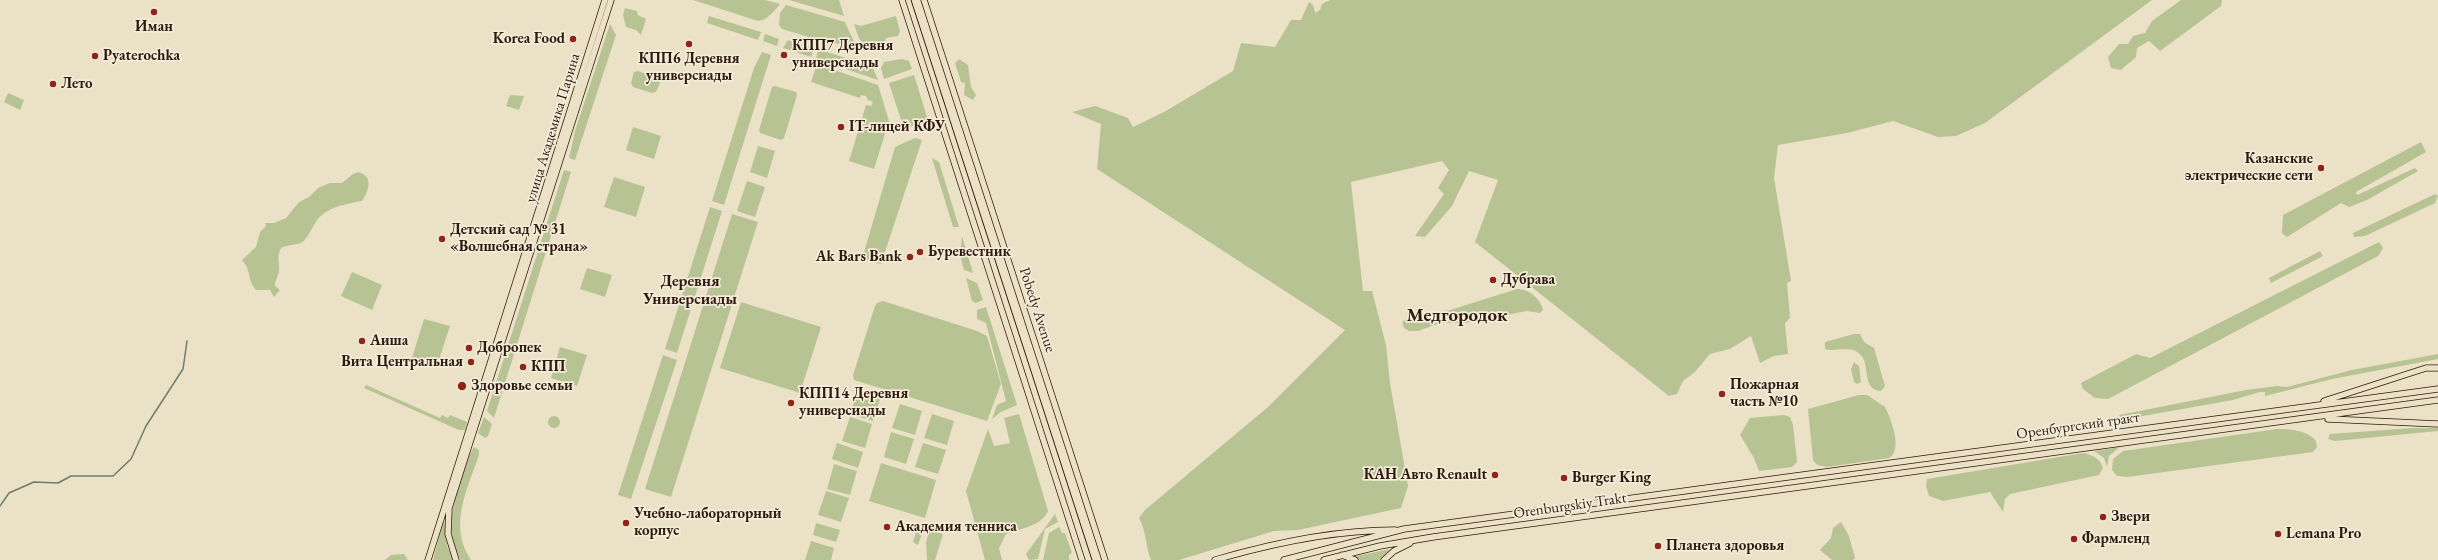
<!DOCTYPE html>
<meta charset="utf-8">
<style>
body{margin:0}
canvas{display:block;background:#ebe1c6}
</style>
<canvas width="2438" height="560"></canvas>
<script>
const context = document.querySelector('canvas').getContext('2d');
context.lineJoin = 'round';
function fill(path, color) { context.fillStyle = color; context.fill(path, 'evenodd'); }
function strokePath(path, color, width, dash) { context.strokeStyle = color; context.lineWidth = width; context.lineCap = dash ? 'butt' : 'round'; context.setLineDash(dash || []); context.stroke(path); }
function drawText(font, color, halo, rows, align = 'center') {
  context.font = font + ' "EB Garamond",serif'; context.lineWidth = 3.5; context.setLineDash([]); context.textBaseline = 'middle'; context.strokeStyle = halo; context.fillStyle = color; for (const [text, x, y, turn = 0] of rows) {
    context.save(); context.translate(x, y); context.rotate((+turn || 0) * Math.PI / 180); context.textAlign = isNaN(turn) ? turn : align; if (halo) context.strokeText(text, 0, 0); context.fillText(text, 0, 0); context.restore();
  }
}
const green = new Path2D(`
 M693,0H765L780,4C774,11 768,20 758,21Z
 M789,0H839L844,16Z
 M1330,0H2152L1985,123L1956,136L1938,137L1893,121L1847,133L1778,145L1774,178L1791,281L1787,283L1790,318L1785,323L1788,354L1774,356L1760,363L1751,336L1730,349L1710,354L1695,372L1683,381L1677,394L1669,396L1475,242L1498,180L1469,171L1452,206L1425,237L1415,236L1444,194L1438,188L1449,170L1442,161L1351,182L1363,291H1372L1386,345L1390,383L1408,486L1401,508L1298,530L1274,531L1179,560H1151C1145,545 1147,533 1139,518L1145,510L1268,407L1345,330L1097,169L1101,124L1072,112L1095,106L1128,118L1133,127L1164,112L1233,71L1241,43L1275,47L1291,20H1301L1309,2L1313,5L1315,13L1320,10L1322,4Z
 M2181,0H2222L2221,6L2160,51L2149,41L2137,48L2136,57L2121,70L2111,68L2108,57L2119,44H2128L2133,36L2145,33L2152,21Z
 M786,5L845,22L856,46L825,42L782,29L779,25L780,13Z
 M625,8L637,11L638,15L646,19L641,35L636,30L626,27L623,15Z
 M709,16L761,32L758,40L707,23Z
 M896,16L900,31L898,36L886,38L885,42L865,44L859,39L854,24L861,26Z
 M610,24L616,35L575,160L569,158L575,131Z
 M765,34L779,39L777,46L763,41Z
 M788,40L811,48L813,51L811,57L783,48Z
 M818,49L846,58L866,59L871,63L878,80L816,59Z
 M762,52L771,55L724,205L712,201L754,68Z
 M902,59L909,61L912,69L884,79L881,68L884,62Z
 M959,59L968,65L971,87L976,95L973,100L964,95L965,83L961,82L955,63Z
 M817,64L878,85L889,121L874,169L849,161L866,105L871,106L873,102L868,100L866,96L861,95L860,98L811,82Z
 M638,71L658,78L660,83L656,92L652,93L633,87L631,83L634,72Z
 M914,75L928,120L904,129L889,83Z
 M775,86L796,92L797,95L784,138L781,140L760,133L759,130L772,87Z
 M8,93L24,100L20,110L4,102Z
 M510,95L524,96L519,110L506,106Z
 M633,127L661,136L654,159L626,150Z
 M915,138L922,140L881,264L862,259L895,147Z
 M2421,142L2426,152L2356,192L2357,195L2415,168L2418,171L2367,200L2349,207L2341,203L2287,237L2282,233L2283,215Z
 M758,146L775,151L767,178L750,172Z
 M932,158L939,162L959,227H953Z
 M564,170L571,172L494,418L487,411Z
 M358,172C374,176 369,191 362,201C346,204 329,206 317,220C313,226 309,235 304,241C298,246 288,244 281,248C276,259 280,260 279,270C279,276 275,279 275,286L280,290L274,297L270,290H256C247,280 252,272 242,260L256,247L260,232L266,226L265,223H274L286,218L299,202L309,197L318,188L330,183H342L353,174Z
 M614,177L645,187L636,217L604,207Z
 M747,181L765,187L755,217L737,211Z
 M2435,194L2438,196L2435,203L2365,236L2354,237L2353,233Z
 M710,207L722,211L677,353L665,349Z
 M732,214L758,222L671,497L645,489Z
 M962,236L973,273L964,270L960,255Z
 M2379,242L2383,248L2378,256L2108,399L2095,398L2083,389L2081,383L2136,354L2150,358Z
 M2320,251L2323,256L2271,283L2269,278Z
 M587,268L612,275L605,297L580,289Z
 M352,272L382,285L372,310L341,296Z
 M966,278L977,283L983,300L976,303L972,301Z
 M1517,289C1529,289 1540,298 1543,310L1540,313L1527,311L1465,323H1440L1418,331H1409L1404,328L1402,322L1409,317L1450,310Z
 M883,301L977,331L987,336L1001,384L987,421L854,380L853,375L875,306L877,303Z
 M741,302L821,327L800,393L720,368Z
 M986,307L1017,405L1001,412L992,419L997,405L1006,401L986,323L977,319V310Z
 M424,319L450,326L437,366L412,358Z
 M1854,334H1860L1864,342L1874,348L1885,386L1881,391C1863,390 1869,369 1863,358C1854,343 1833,353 1825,349V342Z
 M560,347L587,355L577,386L551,378Z
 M2438,354V359L2332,379L2265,396V392H2260L2233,400L2126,419H2122L2119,415L2246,390L2277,386L2287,387L2352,370Z
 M663,355L677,360L631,499L618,495Z
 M1854,362L1859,366L1861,382L1857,384L1854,382L1851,369Z
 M366,385L440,418L442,415L448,418L450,415L467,422L465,430H459L364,388Z
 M858,390L881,397L873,421L850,414Z
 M1859,395H1867L1885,407C1891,419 1903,450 1889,458L1827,467L1817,465L1813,460L1808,409Z
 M900,404L922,411L915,435L892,428Z
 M932,414L954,421L947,445L924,438Z
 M1019,414L1048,511C1041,527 1021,528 1006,534L999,548L1002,560H985L966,491L988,429L994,446L1010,443L1004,418Z
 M1784,415L1790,417L1793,425L1797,462L1792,467L1759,471L1754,458L1740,435L1750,418Z
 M548 422a6 6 0 1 1 12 0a6 6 0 1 1-12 0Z
 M484,417L492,424L488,436L485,438L478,433Z
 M850,417L872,424L865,448L842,441Z
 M2413,428H2438V431L2335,441L2328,439L2330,434Z
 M2277,429C2290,429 2307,430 2316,441L2317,447L2313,452L2127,477L2117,476L2112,470L2113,459L2123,451Z
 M891,432L914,439L906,464L884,457Z
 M837,443L863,452L858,468L832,459Z
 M923,443L946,450L938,474L915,467Z
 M474,447L479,450V455C467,490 448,526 471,560H461C444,530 453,503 463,473C466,465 469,454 474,447Z
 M2120,447L2109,456L2107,467L2104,458L2094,451Z
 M2083,453C2092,455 2100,458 2103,468L2099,475L2010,494L2005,499L2003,512L1990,492L1943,501L1929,496L1926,486L1927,479Z
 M881,463L936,480L925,518L869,501Z
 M834,464L857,471L850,495L827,489Z
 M826,491L849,498L841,522L818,515Z
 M1055,514L1058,522L1045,529L1038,559L1029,560L1026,554Z
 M444,519L447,546L454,560H433Z
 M1841,522L1849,536L1855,558L1853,560H1832L1820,550L1831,538L1833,528Z
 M816,523L840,530L836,542L813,535Z
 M918,526L924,528L918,545L913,542Z
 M1059,527L1062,533H1065L1072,553L1069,555V560H1043L1049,533Z
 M930,529L943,534L935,560H927L926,542Z
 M811,541L834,548L831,560H805Z
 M1391,549L1379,560H1360L1352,557Z
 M404,554L408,560H385L391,555Z`);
const stream = new Path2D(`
 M0,506L9,493L34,482L58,483L71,476H113L131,459L146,426L183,369L187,341`);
const major = new Path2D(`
 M902,0L1082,560
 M924,0L1105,560
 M2324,401L2426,368H2438
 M2328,419L2438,424
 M1342,555L1355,560
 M428,560L605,0
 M456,560L448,534L449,508L611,0
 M1215,560C1273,543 1334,530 1395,530
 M1284,560L1404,529L2438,389
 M1324,560L1380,546L1433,537L2438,400
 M1384,560L1394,551L1410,543`);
const tram = new Path2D(`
 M911,0L1092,560`);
const markers = [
 [154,12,4,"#8f2418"],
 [573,39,4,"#8f2418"],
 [689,44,4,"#8f2418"],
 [784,55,4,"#8f2418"],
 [95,56,4,"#8f2418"],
 [53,84,4,"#8f2418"],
 [841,127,4,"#8f2418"],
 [2321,168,4,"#8f2418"],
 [442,239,4,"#8f2418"],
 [920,252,4,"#8f2418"],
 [910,257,4,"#8f2418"],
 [1493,280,4,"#8f2418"],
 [362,341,4,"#8f2418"],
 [469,348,4,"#8f2418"],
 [471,362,4,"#8f2418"],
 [523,367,4,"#8f2418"],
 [462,386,5,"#8f2418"],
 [1722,394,4,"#8f2418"],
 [791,403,4,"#8f2418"],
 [1495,475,4,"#8f2418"],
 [1564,478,4,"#8f2418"],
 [2103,517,4,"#8f2418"],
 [626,523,4,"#8f2418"],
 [887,527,4,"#8f2418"],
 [2278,534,4,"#8f2418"],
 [2074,539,4,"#8f2418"],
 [1658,546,4,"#8f2418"]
];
const poiNames = [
 ["Иман",154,27,"center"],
 ["Korea Food",565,39,"right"],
 ["КПП7 Деревня",792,46],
 ["универсиады",792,63],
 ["Pyaterochka",103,56],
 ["КПП6 Деревня",689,59,"center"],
 ["универсиады",689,76,"center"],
 ["Лето",61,84],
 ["IT-лицей КФУ",849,127],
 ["Казанские",2313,159,"right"],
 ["электрические сети",2313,176,"right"],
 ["Детский сад № 31",450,230],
 ["«Волшебная страна»",450,247],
 ["Буревестник",928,252],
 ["Ak Bars Bank",902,257,"right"],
 ["Дубрава",1501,280],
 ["Аиша",370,341],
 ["Добропек",477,348],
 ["Вита Центральная",463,362,"right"],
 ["КПП",531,367],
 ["Пожарная",1730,385],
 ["часть №10",1730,402],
 ["Здоровье семьи",471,386],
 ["КПП14 Деревня",799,394],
 ["универсиады",799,411],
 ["КАН Авто Renault",1487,475,"right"],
 ["Burger King",1572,478],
 ["Учебно-лабораторный",634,514],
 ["корпус",634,531],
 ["Звери",2111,517],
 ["Академия тенниса",895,527],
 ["Lemana Pro",2286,534],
 ["Фармленд",2082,539],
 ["Планета здоровья",1666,546]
];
const streetNames = [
 ["улица Академика Парина",553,128,-73],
 ["Pobedy Avenue",1037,310,72],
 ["Оренбургский тракт",2078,426,-8],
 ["Orenburgskiy Trakt",1570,506,-8]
];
const neighbourhoodNames = [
 ["Деревня",690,282],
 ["Универсиады",690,300]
];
const districtNames = [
 ["Медгородок",1457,316]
];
fill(green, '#b8c394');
strokePath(stream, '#6f7c6e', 1.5);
strokePath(major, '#311a0c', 7);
strokePath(major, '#ebe1c6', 5.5);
strokePath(tram, '#311a0c', 1);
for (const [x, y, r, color] of markers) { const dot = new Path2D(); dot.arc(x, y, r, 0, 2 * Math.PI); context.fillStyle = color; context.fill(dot); strokePath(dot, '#f2ecda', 1.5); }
drawText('bold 15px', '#311a0c', '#f2ecda', poiNames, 'left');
drawText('15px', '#311a0c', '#f2ecda', streetNames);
drawText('bold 16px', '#311a0c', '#f2ecda', neighbourhoodNames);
drawText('bold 19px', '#311a0c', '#f2ecda', districtNames);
</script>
